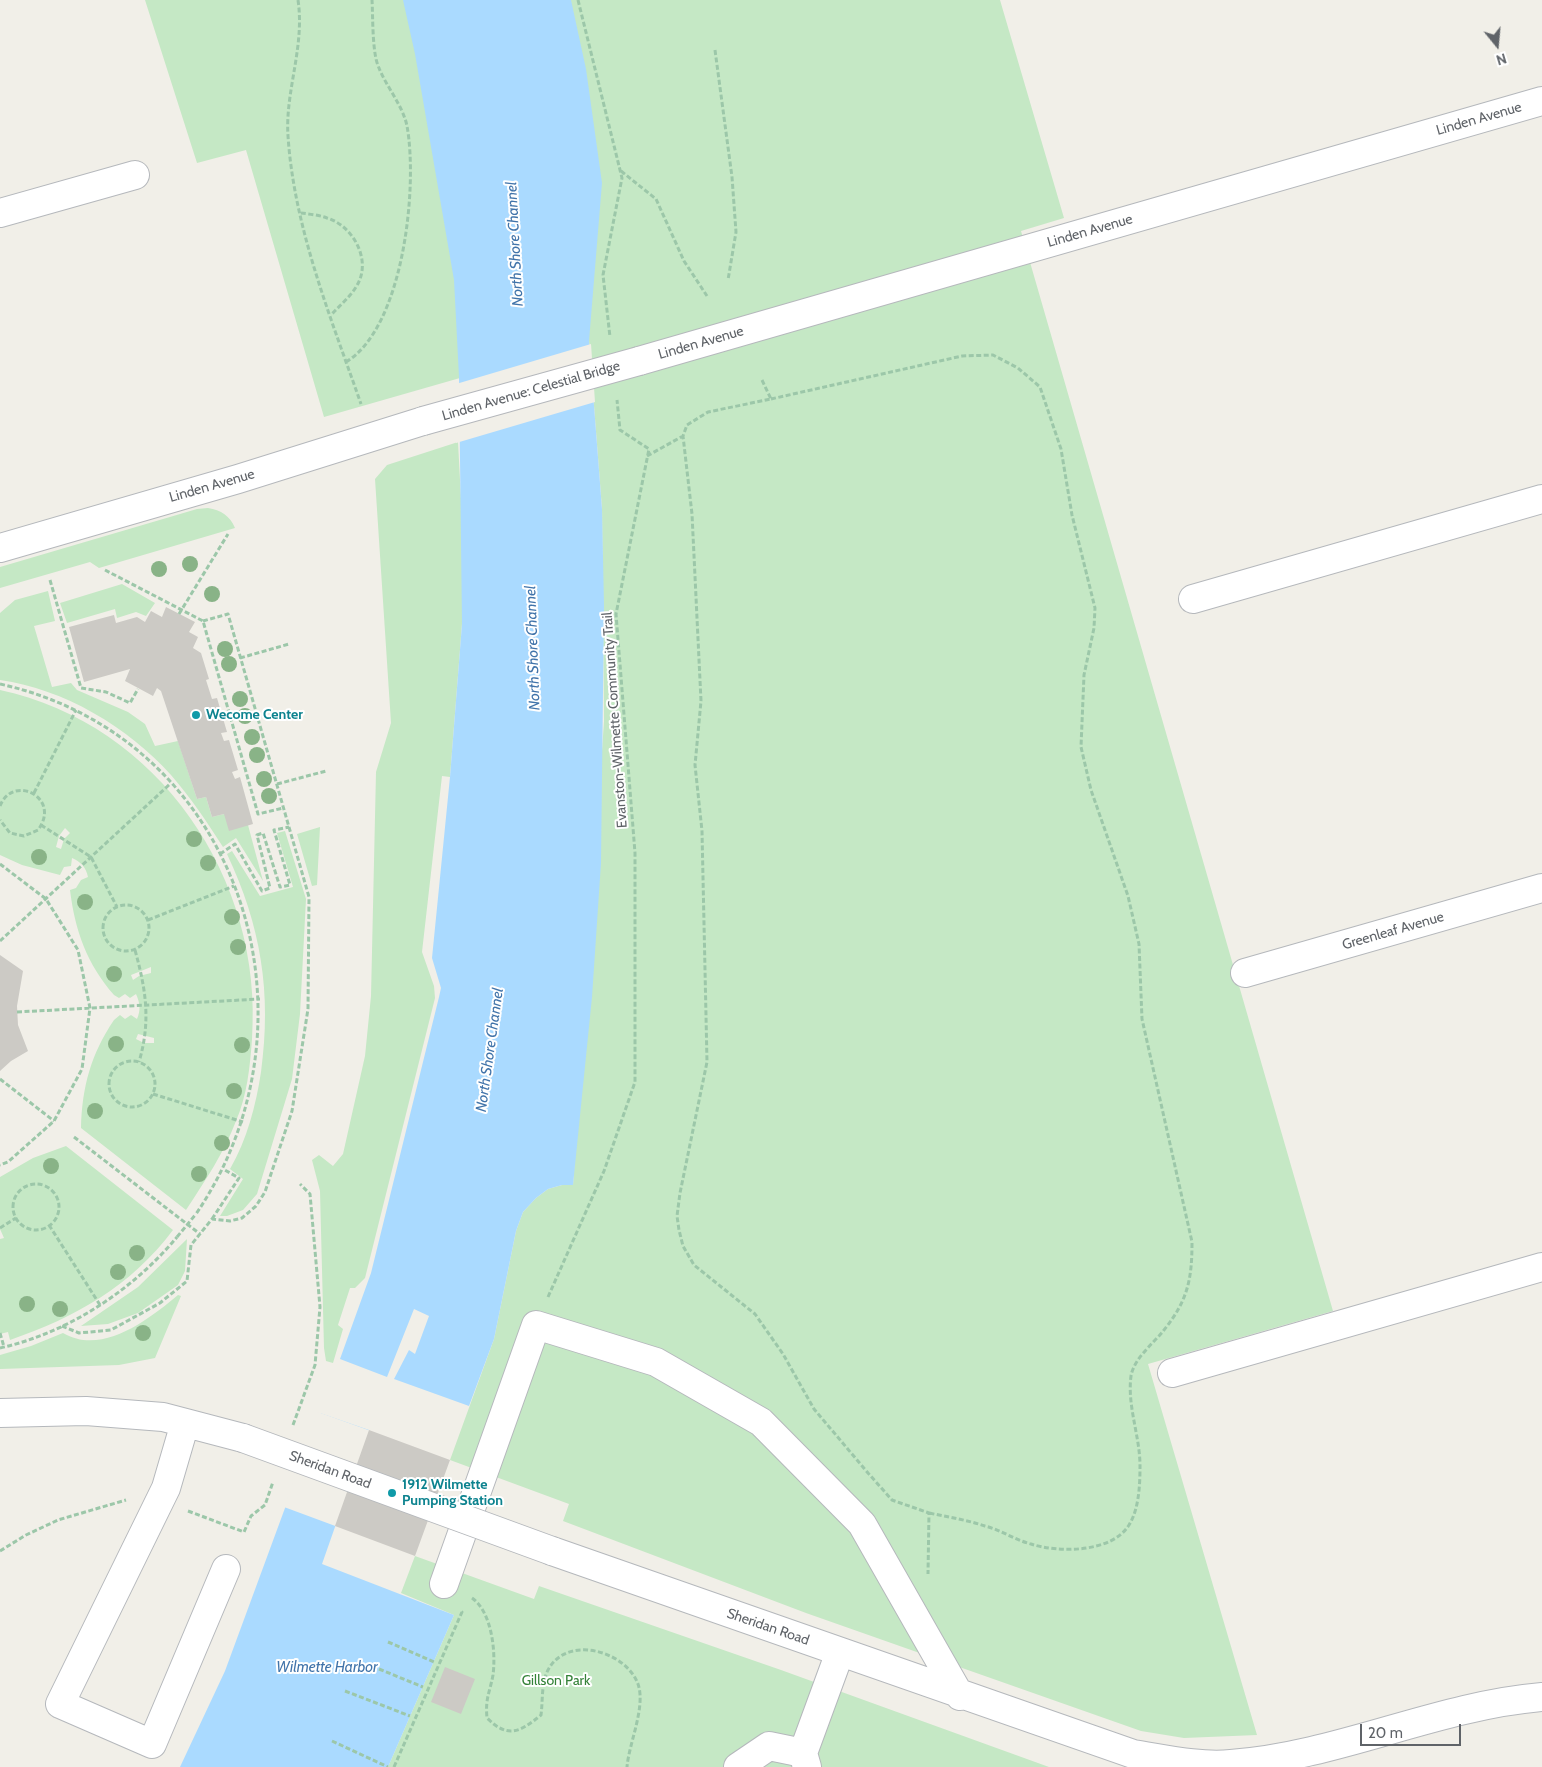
<!DOCTYPE html>
<style>
body{margin:0}
#map{position:relative;width:1542px;height:1767px;overflow:hidden;background:#f1efe8;font-family:Cabin,sans-serif}
canvas{display:block}
.north{position:absolute;left:1472px;top:20px;width:50px;height:50px;-webkit-text-stroke:4px #fff;paint-order:stroke;rotate:163deg;font-size:14px;font-weight:700;line-height:20px;text-align:center;color:#5f6368}
.north::after{content:'';display:block;margin:auto;width:18px;height:22px;background:#5f6368;clip-path:polygon(50% 0,100% 100%,50% 72%,0 100%)}
.scale{position:absolute;left:1360px;top:1724px;width:101px;height:22px;box-sizing:border-box;border:2px solid #5f6368;border-top:0;padding-left:6px;font-size:15px;line-height:18px;white-space:nowrap;color:#5f6368;-webkit-text-stroke:4px #fff;paint-order:stroke}
</style>
<div id="map">
<canvas width="1542" height="1767"></canvas>
<div class="north">N</div>
<div class="scale">20 m</div>
</div>
<script>
const context = document.querySelector('canvas').getContext('2d');
context.lineJoin = 'round';
function fill(path, color) { context.fillStyle = color; context.fill(path, 'evenodd'); }
function strokePath(path, color, width, dash) { context.strokeStyle = color; context.lineWidth = width; context.lineCap = dash ? 'butt' : 'round'; context.setLineDash(dash || []); context.stroke(path); }
function drawText(font, color, halo, rows, align = 'center') {
  context.font = font + ' Cabin,sans-serif'; context.lineWidth = 4; context.setLineDash([]); context.textBaseline = 'middle'; context.strokeStyle = halo; context.fillStyle = color; for (const [text, x, y, turn = 0] of rows) {
    context.save(); context.translate(x, y); context.rotate((+turn || 0) * Math.PI / 180); context.textAlign = isNaN(turn) ? turn : align; if (halo) context.strokeText(text, 0, 0); context.fillText(text, 0, 0); context.restore();
  }
}
const green = new Path2D(`
 M145,0H1000L1064,218L1021,231L1333,1311L1148,1364L1257,1735L1184,1738L1141,1731L806,1613L563,1521L569,1504L450,1460L494,1339L516,1231L523,1212L536,1198L548,1189L562,1185H573L604,721L602,509L589,341L324,417L246,150L197,163Z
 M458,442L463,536L462,624L450,777L442,776L422,952L434,986L435,998L365,1278L355,1288H350L338,1325L343,1329L333,1363L326,1361L324,1348L320,1191L312,1160L319,1155L333,1166L343,1154L365,1056L371,996L376,772L391,723L375,479L387,465Z
 M208,508C221,510 230,516 235,528L99,568L90,562L0,588V567L197,509Z
 M122,584L155,603L146,616L136,612L117,618L115,609L67,623L60,603Z
 M48,591L55,621L34,626L52,687L71,683L77,690L128,712L145,724L155,746L178,741L197,799L206,797L212,817L224,814L248,825L263,881L236,838L223,847C207,822 191,798 171,775C128,727 64,689 0,680V613L15,600Z
 M0,690C159,724 264,880 252,1039C250,1067 247,1096 236,1121C224,1153 205,1181 186,1210L81,1128C82,1087 91,1054 114,1020L120,1015L125,1019L131,1015L137,1019C141,1010 140,1003 136,994L130,998L125,994L119,998L114,995C87,964 75,931 70,890L76,888L81,880L88,877C86,867 81,862 72,858L71,866L64,867L60,875L22,865L0,855ZM65,828L70,833L64,839L61,849L56,847L59,836ZM151,967V973L139,976L133,980L131,975ZM138,1034L154,1038V1043H144L136,1039Z
 M320,827L317,885L312,886L297,834Z
 M285,831L306,899L300,1014L292,1079L257,1194L243,1210L227,1216H220L243,1179L230,1169C247,1140 256,1105 261,1072C272,993 261,926 227,854L232,851L260,896L293,887L277,833Z
 M66,1146L173,1230C130,1287 76,1317 10,1340L8,1332L0,1334V1239L4,1238L0,1229V1177L33,1158Z
 M187,1239L185,1271L178,1285L138,1313L108,1324L81,1326L138,1287Z
 M178,1295L181,1296L155,1358L119,1365L0,1369V1355L31,1346L63,1333C102,1356 148,1320 178,1295Z
 M415,1556L534,1599L539,1586L781,1670L1049,1767H388L454,1615L401,1593Z`);
const water = new Path2D(`
 M403,0H571L586,69L602,183L589,341L602,509L604,606L601,863L592,997L573,1185H562L548,1189L536,1198L523,1212L516,1231L494,1339L469,1406L394,1379L409,1350L415,1354L429,1316L414,1309L387,1377L340,1359L371,1273L439,997L441,988L432,958L450,777L462,624L459,377L454,280L415,54Z
 M320,1413L369,1430L322,1564L454,1615L388,1767H180L225,1671Z`);
const pier = new Path2D(`
 M591,344L595,402L456,443V384Z
 M318,1412L371,1431L338,1527L284,1507Z`);
const building = new Path2D(`
 M166,607L195,622L189,632L198,637L193,648L201,653L209,679L206,680L212,699L217,698L227,732L221,733L224,741L229,740L238,770L232,772L235,779L240,777L253,824L229,831L224,814L212,817L206,797L197,799L161,691L157,688L153,696L125,681L130,669L84,682L69,627L114,615L116,623L137,617L145,622L151,611L162,617Z
 M0,955L23,971L17,1006L18,1025L28,1051L11,1061L0,1071Z
 M369,1430L450,1460L415,1556L335,1526Z
 M445,1667L475,1679L461,1714L431,1702Z`);
const path = new Path2D(`
 M298,0C305,47 285,91 288,136C294,228 331,318 361,404
 M578,0L622,178L603,275L610,337
 M715,50L732,177L736,232L728,280
 M621,171L656,199L684,261L707,296
 M301,213C309,214 319,215 327,218C351,225 369,255 360,279C355,293 341,304 331,315
 M346,362C404,327 418,186 407,126C403,106 386,86 379,68C372,54 373,17 372,0
 M762,380L771,399L708,412L687,425L683,436L692,514L701,701L695,765L702,831L707,1062L680,1193L677,1216L679,1230L683,1246L694,1265L755,1314L783,1354L814,1409L868,1473L892,1500L929,1513L928,1574
 M771,399L962,356L993,355L1018,368L1040,387L1061,449L1072,515L1095,608L1094,628L1084,675L1081,747L1091,790L1128,896L1139,944L1142,1019L1192,1242C1192,1279 1188,1300 1164,1330C1154,1343 1134,1358 1131,1376C1127,1406 1140,1436 1140,1466C1140,1485 1139,1509 1129,1525C1112,1553 1058,1553 1031,1544C1015,1540 1001,1530 985,1526C967,1520 948,1517 929,1513
 M647,456L683,436
 M105,570L203,621L258,814L283,808
 M50,580L81,688L106,692L130,703L138,689
 M179,614L228,534
 M240,658L289,644
 M0,684C239,737 330,1017 196,1214
 M277,784L326,771
 M34,793L76,710
 M0,806C13,773 62,798 38,830L24,836L10,833L0,820
 M41,825L91,857L117,907
 M220,854L235,844L262,891L270,888L257,835L263,833L280,887L290,885L274,830L289,827
 M0,864L46,899L78,950L90,1008L82,1069L54,1121L8,1162L0,1165
 M103 928a23 23 0 1 1 46 0a23 23 0 1 1-46 0Z
 M148,920L234,886
 M0,941L170,784
 M135,950C146,990 151,1021 139,1062
 M17,1012L260,999
 M109 1084a23 23 0 1 1 46 0a23 23 0 1 1-46 0Z
 M0,1079L54,1121
 M153,1094L243,1122
 M74,1137L200,1234
 M13 1207a23 23 0 1 1 46 0a23 23 0 1 1-46 0Z
 M212,1219L239,1178L223,1169
 M49,1225L100,1305
 M0,1228L16,1218
 M548,1297L604,1171L635,1082V853L616,614L649,449L620,430L617,400
 M62,1326L79,1333L111,1330L160,1303L187,1281L191,1245L212,1219L230,1221L242,1218L256,1206L265,1192L292,1111L308,1009L309,897L228,614L203,621
 M0,1333L4,1347
 M0,1348C68,1333 133,1290 177,1237
 M293,1425L315,1365L320,1307L310,1194L300,1184
 M188,1511L244,1532L251,1516L265,1505L273,1482
 M0,1551L26,1535L58,1520L126,1500
 M472,1598C492,1612 496,1652 493,1675C490,1692 485,1698 487,1718C508,1739 520,1732 541,1715C543,1700 541,1684 548,1670C567,1634 626,1651 638,1684C646,1707 629,1743 627,1767
 M388,1642L434,1662
 M379,1669L423,1687
 M345,1691L410,1716
 M332,1741L388,1767
 M394,1767L462,1612L460,1610`);
const minor = new Path2D(`
 M0,213L135,175
 M639,361L1542,101
 M0,548L238,479L423,421
 M1193,599L1542,499
 M1245,973L1542,888
 M1172,1373L1542,1267
 M0,1413L86,1411L163,1417L243,1438
 M185,1423L166,1488L60,1704L152,1744L226,1569
 M552,1551L1133,1754C1165,1759 1199,1767 1231,1764C1338,1756 1436,1706 1542,1697
 M444,1584L536,1325L656,1362L761,1422L862,1524L960,1696
 M738,1767L769,1746L803,1753
 M807,1767L803,1753L840,1652`);
const pathBridge = new Path2D(`
 M177,1237L196,1214`);
const minorBridge = new Path2D(`
 M423,421L639,361
 M243,1438L552,1551`);
const trees = [
 [190,564],
 [159,569],
 [212,594],
 [225,649],
 [229,664],
 [240,699],
 [245,716],
 [252,737],
 [257,755],
 [264,779],
 [269,796],
 [194,839],
 [39,857],
 [208,863],
 [85,902],
 [232,917],
 [238,947],
 [114,974],
 [116,1044],
 [242,1045],
 [234,1091],
 [95,1111],
 [222,1143],
 [51,1166],
 [199,1174],
 [137,1253],
 [118,1272],
 [27,1304],
 [60,1309],
 [143,1333]
];
const markers = [
 [196,715,5,"#0f9aa8"],
 [392,1493,5,"#0f9aa8"]
];
const streetNames = [
 ["Linden Avenue",1479,119,-16],
 ["Linden Avenue",1090,231,-16],
 ["Linden Avenue",701,343,-16],
 ["Linden Avenue: Celestial Bridge",531,391,-16],
 ["Linden Avenue",212,486,-16],
 ["Evanston-Wilmette Community Trail",615,720,-94],
 ["Greenleaf Avenue",1393,931,-16],
 ["Sheridan Road",330,1470,20],
 ["Sheridan Road",768,1627,19]
];
const cultureNames = [
 ["Wecome Center",206,715],
 ["1912 Wilmette",402,1485],
 ["Pumping Station",402,1501]
];
const parkNames = [
 ["Gillson Park",556,1681]
];
const waterNames = [
 ["North Shore Channel",515,244,-93],
 ["North Shore Channel",533,648,-92],
 ["North Shore Channel",490,1050,-82],
 ["Wilmette Harbor",327,1668]
];
fill(green, '#c5e8c5');
fill(water, '#aadaff');
fill(pier, '#f1efe8');
fill(building, '#cccac5');
strokePath(minor, '#b5b8bc', 30);
strokePath(path, '#9cc7a9', 3, [5, 2.5]);
strokePath(minor, '#fff', 28);
strokePath(minorBridge, '#b5b8bc', 30, []);
strokePath(pathBridge, '#9cc7a9', 3, [5, 2.5]);
strokePath(minorBridge, '#fff', 28);
context.fillStyle = '#89b387';
for (const [x, y] of trees) { context.beginPath(); context.arc(x, y, 8, 0, 2 * Math.PI); context.fill(); }
for (const [x, y, r, color] of markers) { const dot = new Path2D(); dot.arc(x, y, r, 0, 2 * Math.PI); context.fillStyle = color; context.fill(dot); strokePath(dot, '#fff', 2); }
drawText('14px', '#5f6368', '#fff', streetNames);
drawText('bold 14px', '#0d838f', '#fff', cultureNames, 'left');
drawText('14px', '#348238', '#fff', parkNames);
drawText('italic 15px', '#4174aa', '#fff', waterNames);
</script>
